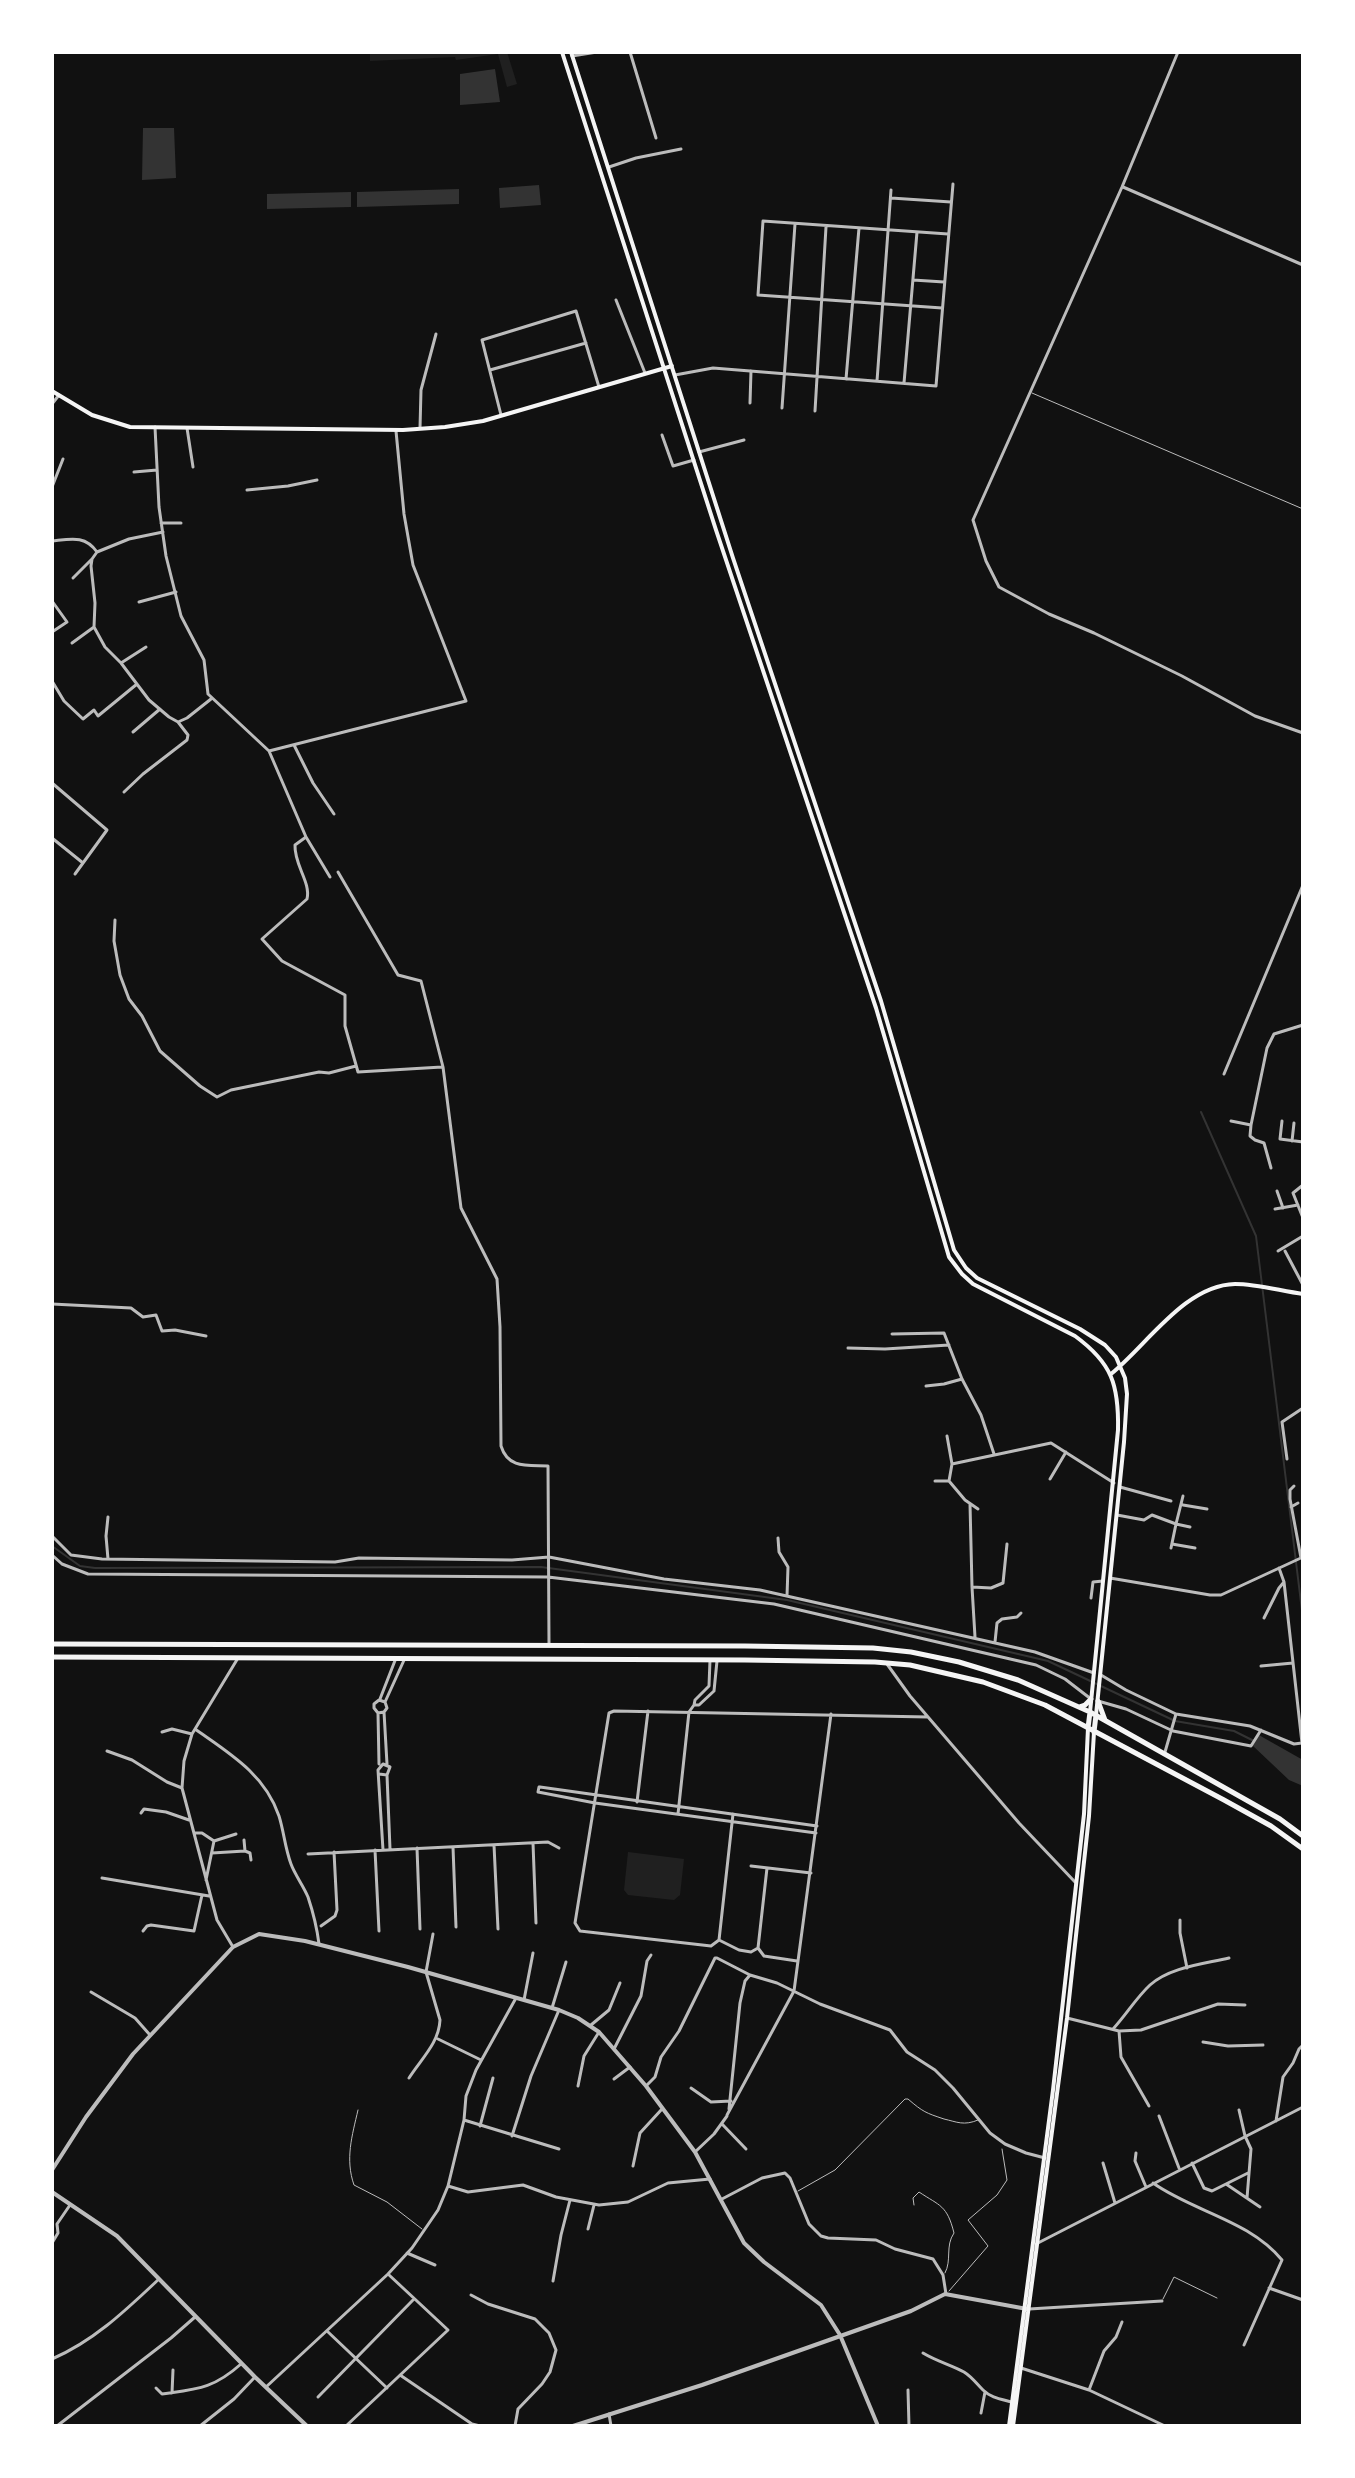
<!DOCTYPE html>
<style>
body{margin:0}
#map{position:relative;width:1355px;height:2478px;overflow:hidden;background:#111;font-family:Barlow,sans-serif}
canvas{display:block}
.frame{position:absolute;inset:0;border:54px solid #fff;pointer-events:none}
</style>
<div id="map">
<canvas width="1355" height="2478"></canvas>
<div class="frame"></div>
</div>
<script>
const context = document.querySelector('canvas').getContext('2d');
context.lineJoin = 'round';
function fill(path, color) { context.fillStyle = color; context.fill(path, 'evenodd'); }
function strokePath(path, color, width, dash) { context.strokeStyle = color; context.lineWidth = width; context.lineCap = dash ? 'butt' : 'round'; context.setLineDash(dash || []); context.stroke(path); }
const green = new Path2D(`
 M370,52H507L517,84L507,87L498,54L456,60L455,57L370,61Z
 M628,1852L684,1859L680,1895L674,1900L628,1895L624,1890Z`);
const water = new Path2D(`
 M495,69L500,102L460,105V74Z
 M143,128H174L176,178L142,180Z
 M539,185L541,205L500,208L499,188Z
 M459,189V204L357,207V192Z
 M351,192V207L267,209V194Z
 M1257,1734L1303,1760V1786L1289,1780L1252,1745Z`);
const stream = new Path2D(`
 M1201,1112L1256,1236L1303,1619
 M52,1546L80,1566L95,1568L541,1567L787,1600L1048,1661L1175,1721L1234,1731L1254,1741`);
const service = new Path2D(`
 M1032,393L1303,509
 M358,2110C352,2136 345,2159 354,2185L387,2202L422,2229
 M798,2191L835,2170L905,2099H908C923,2112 926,2113 944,2119C957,2122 964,2126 978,2120
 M914,2205L913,2198L919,2192C940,2206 947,2205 954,2233C945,2246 952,2260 945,2273
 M949,2291L988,2246L968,2220L997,2195L1007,2180L1002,2149
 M1163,2299L1174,2277L1217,2298`);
const minor = new Path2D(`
 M630,52L656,138
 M1178,52L1122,187L973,520L986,561L999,587L1049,614L1094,633L1182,676L1255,716L1303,733
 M572,56L597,52
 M609,167L636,158L681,149
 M1123,187L1303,265
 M891,198L951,202
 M913,280L944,282
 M616,300L645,373
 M942,308L758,295L763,221L948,234
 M490,370L586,343
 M675,375L713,368L936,386L953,184
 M846,379L859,228
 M877,381L891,190
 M904,383L917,232
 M750,403L751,371
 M52,404L59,395
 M782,408L795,224
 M815,411L826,227
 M501,415L482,340L576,311L599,387
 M155,427L159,507L166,556L181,616L204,660L208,694L269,751L306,837L295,845C294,865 311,882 307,899L262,939L282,961L345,995V1026L358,1072L442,1067
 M187,428L193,467
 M420,428L421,390L436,334
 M662,435L673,466L694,460
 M699,452L744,440
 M134,472L157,470
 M52,487L63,459
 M247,490L288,486L317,480
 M161,523H181
 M163,532L129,539L97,552L92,559L91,566L95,603L94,627L105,647L121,663L149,700L169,717L178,722L187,718L211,699
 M52,541C71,539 85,535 97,552
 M73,578L92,559
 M52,601L67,622L52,632
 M139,602L176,592
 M72,643L94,627
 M121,663L146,647
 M52,681L64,701L83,719L94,710L98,716L137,684
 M133,732L160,709
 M294,745L313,783L334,814
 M269,751L466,701L413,565L404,514L396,431
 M52,783L107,830L75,874
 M124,792L143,774L187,740L188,735L178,722
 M306,837L330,877
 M52,838L83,863
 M338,872L398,975L421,981L443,1067L461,1208L497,1279L500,1327L501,1446C508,1469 528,1465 548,1466L549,1644
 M115,920L114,941L120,975L129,999L142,1016L160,1051L200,1086L217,1097L231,1090L319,1072L329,1073L356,1066
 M1224,1074L1303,885
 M1231,1121L1251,1125L1267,1048L1274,1034L1303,1025
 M1282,1121L1280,1139L1303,1142
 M1251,1125L1250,1136L1255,1140L1264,1143L1271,1168
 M1292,1141L1294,1123
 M1303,1185L1293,1193L1303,1218
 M1277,1191L1283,1208
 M1275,1209L1298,1205
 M1278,1251L1303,1236
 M1285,1251L1303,1285
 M52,1304L131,1308L143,1317L156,1315L162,1331L175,1330L206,1336
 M892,1334L944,1333L962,1379L981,1415L994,1454
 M848,1348L885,1349L949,1345
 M926,1386L944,1384L962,1379
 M947,1436L952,1464L949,1481L965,1500L978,1509
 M1287,1459L1282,1422L1303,1408
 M952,1464L1051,1443L1114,1483
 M1050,1479L1066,1452
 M935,1481H949
 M1294,1486L1290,1490V1499L1301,1558
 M1120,1487L1171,1501
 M970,1504L972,1587
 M1183,1505L1207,1509
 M1291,1507L1298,1503
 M1117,1515L1144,1520L1152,1515L1176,1524L1183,1496
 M52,1536L71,1555L102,1559L335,1562L359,1558L512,1560L549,1557L664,1579L760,1590L1035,1652L1094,1673
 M778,1538L779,1552L788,1567L787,1596
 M1172,1544L1195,1548
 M1171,1548L1176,1524L1190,1527
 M52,1555L62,1564L88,1574L548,1577L774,1604L1036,1665L1065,1679L1091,1699
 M108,1559L106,1536L108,1517
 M1110,1578L1210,1595H1221L1303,1557
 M1091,1598L1093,1582L1103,1581
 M1264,1618L1279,1588L1284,1582
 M975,1637L972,1587L991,1588L1003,1583L1007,1544
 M995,1642L997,1623L1002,1619L1017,1617L1021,1613
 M887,1664L910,1696L1019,1823L1075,1882
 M1261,1666L1293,1663
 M1101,1675L1126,1690L1176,1714L1250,1726L1294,1744L1302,1743L1284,1582L1279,1568
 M380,1699L396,1658
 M1098,1701L1126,1709L1173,1731L1251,1746L1261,1730
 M385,1702L405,1658
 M694,1705H699L714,1691L717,1661
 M384,1712L387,1764
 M378,1713L384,1712L387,1708L385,1702L379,1700L374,1704V1708L378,1713L379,1764
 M195,1729C229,1753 265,1774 279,1816C284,1832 285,1848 291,1864C295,1875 303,1885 308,1897C313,1912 317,1928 319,1944
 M162,1732L172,1729L192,1734
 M107,1751L132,1760L167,1782L182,1788
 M1165,1752L1176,1714
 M379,1774L387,1775L390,1767L383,1764L378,1770L383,1850
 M387,1775L390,1849
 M539,1787L538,1792L595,1803L816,1833
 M540,1787L817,1826
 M637,1802L648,1711
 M141,1813L144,1809L166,1812L189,1820
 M678,1814L689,1712L694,1705L695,1700L709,1686L710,1660
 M194,1833H202L214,1841L236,1834
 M244,1840L245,1851L250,1853L251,1860
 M533,1843L536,1923
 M494,1845L498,1929
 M453,1847L456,1927
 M417,1848L420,1929
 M375,1850L379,1931
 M212,1853L245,1851
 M308,1854L548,1842L559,1848
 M751,1866L811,1873
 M102,1878L209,1896
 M206,1880L214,1841
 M1180,1920V1933L1187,1968
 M321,1926L335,1916L337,1910L334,1852
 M143,1931L147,1926L151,1925L194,1931L202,1895
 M719,1940L711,1946L580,1931L575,1923L609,1713L614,1711L928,1717
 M719,1940L733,1814
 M719,1940L739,1950L751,1952L758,1948
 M233,1947L217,1920L182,1788L184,1761L192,1734L238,1658
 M758,1948L767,1868
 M758,1948L764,1956L797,1961
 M91,1992L135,2018L150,2035
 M524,2000L533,1953
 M552,2008L566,1962
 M1067,2018L1119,2031L1141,2030L1218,2004L1245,2005
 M591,2025L609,2010L620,1983
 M1113,2029C1126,2015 1136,1998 1150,1985C1170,1967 1204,1964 1229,1958
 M1119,2031L1121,2057L1149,2106
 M438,2039L481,2060
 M1203,2042L1228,2046L1263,2045
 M614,2049L641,1996L647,1961L651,1955
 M409,2078C421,2059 439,2043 440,2020L426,1972L433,1934
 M614,2079L630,2067
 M578,2086L584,2056L599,2032
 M646,2086L655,2077L661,2057L679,2031L715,1958H717L750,1975L777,1983L820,2004L890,2030L907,2052L935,2070L953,2088L990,2133L1005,2144L1026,2153L1045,2158
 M691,2088L711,2102L731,2101
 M729,2109L740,2003L745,1981L750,1975
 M1239,2110L1245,2136L1251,2149L1247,2198
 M727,2115L794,1991L831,1714
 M1159,2116L1179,2168
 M464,2120L559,2149
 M1276,2121L1283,2077L1293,2063L1299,2049L1303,2045
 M722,2124L746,2149
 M480,2126L493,2078
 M512,2136L531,2076L559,2010
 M695,2152L714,2134L727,2116
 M1136,2153L1135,2161L1146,2187
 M1103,2163L1115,2203
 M1192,2163L1204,2188L1212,2191L1248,2173
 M633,2166L640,2133L662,2109
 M1153,2183C1194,2212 1249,2220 1282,2260L1244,2345
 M1226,2184L1260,2207
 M448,2186L468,2192L523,2185L556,2197L599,2205L628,2202L668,2183L710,2179
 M722,2199L762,2178L785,2173L790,2178L809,2224L821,2236L828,2238L876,2240L895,2249L933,2259L943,2275L946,2294
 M588,2229L594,2205
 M52,2243L58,2233L57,2224L70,2205
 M1036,2244L1303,2107
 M407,2253L435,2265
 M553,2281L561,2235L570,2200
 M1269,2288L1303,2300
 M471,2295L488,2304L535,2319L549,2333L556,2350L550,2372L542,2384L518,2409L515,2426
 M1029,2309L1162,2301
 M327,2331L387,2388
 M923,2353C936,2361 951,2365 964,2372C972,2377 976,2383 983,2390C991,2398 1001,2399 1012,2402
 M52,2359C94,2341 126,2310 159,2279
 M1021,2368L1089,2390L1165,2426
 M400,2375L472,2424L480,2426
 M266,2387L388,2274L412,2248L438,2210L448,2186L464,2120L466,2096L476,2070L516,1998
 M156,2388L162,2394C197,2389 213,2389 241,2364
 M908,2390L909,2426
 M1089,2390L1104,2351L1116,2337L1122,2322
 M172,2393L173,2370
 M318,2397L413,2300
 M981,2413L985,2392
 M609,2414L611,2426
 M57,2426L171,2338L195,2317
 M200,2426L234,2399L255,2377
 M346,2426L448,2330L388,2274`);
const tertiary = new Path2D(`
 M52,2170L86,2117L133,2054L233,1947L259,1934L305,1941L408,1967L559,2010L578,2018L599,2032L646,2086L695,2152L744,2243L764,2262L821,2305L840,2335L878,2426
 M52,2192L117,2236L255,2377L307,2426
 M573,2426L702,2385L911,2311L945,2294L1027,2309`);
const secondary = new Path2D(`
 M562,52L716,530L876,1008L949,1257L962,1274L973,1284L1075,1336C1112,1363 1119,1385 1118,1430L1090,1712
 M571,52L733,558L881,1001L954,1250L966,1268L977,1278L1080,1329L1105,1345L1116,1357L1125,1378L1127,1394L1124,1442L1096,1715
 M52,391L92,415L130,427L403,430L445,427L483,421L672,366
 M1111,1374C1147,1345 1185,1285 1235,1284C1257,1284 1281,1291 1303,1294
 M1009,2426L1053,2090L1084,1814L1088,1728
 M1013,2426L1067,2018L1089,1816L1094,1732`);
const trunk = new Path2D(`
 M52,1644L745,1646L873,1648L911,1652L959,1662L1018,1680L1090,1712L1280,1819L1303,1836
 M52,1657L745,1660L875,1662L910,1665L983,1682L1045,1705L1224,1800L1271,1826L1303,1849
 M1098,1701L1105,1720
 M1079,1707L1085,1705L1091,1699
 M1088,1728L1090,1712
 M1094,1732L1096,1715`);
fill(green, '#202020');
fill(water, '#333');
strokePath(stream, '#333', 2);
strokePath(service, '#bcbcbc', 1);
strokePath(minor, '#bcbcbc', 3);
strokePath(tertiary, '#bcbcbc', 4);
strokePath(secondary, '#f5f5f5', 4);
strokePath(trunk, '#f5f5f5', 5);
</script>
